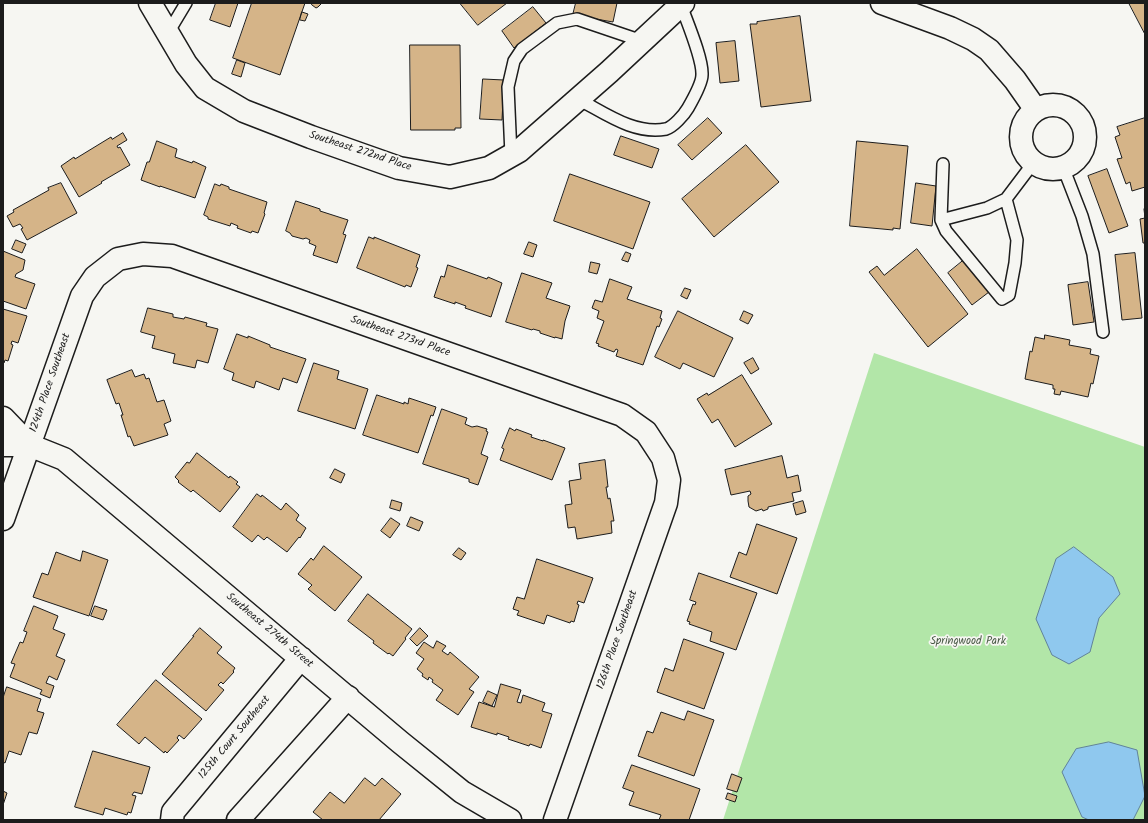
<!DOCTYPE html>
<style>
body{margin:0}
#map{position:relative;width:1148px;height:823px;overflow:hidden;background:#f6f6f2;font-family:Kalam,sans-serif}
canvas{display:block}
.frame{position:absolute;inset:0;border:4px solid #1c1c1c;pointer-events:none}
</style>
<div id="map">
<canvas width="1148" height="823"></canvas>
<div class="frame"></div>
</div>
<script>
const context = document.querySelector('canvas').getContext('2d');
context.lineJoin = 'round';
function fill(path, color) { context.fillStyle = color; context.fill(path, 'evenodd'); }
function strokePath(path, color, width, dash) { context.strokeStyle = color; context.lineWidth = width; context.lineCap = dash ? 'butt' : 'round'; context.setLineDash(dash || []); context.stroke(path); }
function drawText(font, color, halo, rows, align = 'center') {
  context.font = font + ' Kalam,sans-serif'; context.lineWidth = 3.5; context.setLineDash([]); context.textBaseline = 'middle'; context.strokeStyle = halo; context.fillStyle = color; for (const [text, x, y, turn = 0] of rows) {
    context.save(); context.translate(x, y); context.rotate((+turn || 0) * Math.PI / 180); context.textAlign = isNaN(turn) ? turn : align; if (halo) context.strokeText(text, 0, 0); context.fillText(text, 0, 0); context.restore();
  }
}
const green = new Path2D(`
 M874,353L1145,447V820H723Z`);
const water = new Path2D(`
 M1074,547L1113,577L1120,594L1099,618L1090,652L1069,664L1052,655L1036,619L1056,559Z
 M1109,742L1137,750L1145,796L1133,820H1089L1082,817L1062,772L1076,749Z`);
const building = new Path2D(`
 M216,3H238L230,27L210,20Z
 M252,3H305L280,75L233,58Z
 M311,3H321V4L318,7L316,8L312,5Z
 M460,3H507L478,25Z
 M576,3H617L613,22L573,15Z
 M1129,3H1145V34Z
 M533,7L546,23L514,48L502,31Z
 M302,12L308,14L305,21L300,20Z
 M800,16L811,101L761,107L750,24H757V22Z
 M735,41L739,81L720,83L716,43Z
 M410,45H460L461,128H455V130H411Z
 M237,60L245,63L241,77L232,74Z
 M483,79L504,80L502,120L480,119Z
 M708,118L722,133L692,160L678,145Z
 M1145,118V187L1132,191L1130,182L1126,184L1117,159L1122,158L1115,137L1120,135L1117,127Z
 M123,133L127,140L117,146L118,148L120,147L130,165L101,182L102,183L79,197L61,166L74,157L75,159L111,137L112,139Z
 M621,136L659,149L652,168L614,155Z
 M157,141L177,149L175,157L192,163L193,161L206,167L195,198L160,186V187L141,180L147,162H149Z
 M857,141L908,146L900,229L893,228V230L850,226Z
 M746,145L779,182L714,237L682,199Z
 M1107,169L1128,226L1109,233L1088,176Z
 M570,174L650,202L633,249L554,221Z
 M61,183L77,213L27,240L21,229L23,228L20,224L13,227L7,216L14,212L13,210L49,190L48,188Z
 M916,183L936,186L932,226L911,223Z
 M215,184L220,186L221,184L229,187V189L267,202L264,213L265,214L258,233L252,231L251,233L237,228L238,226L231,223L230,226L208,219V217L204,215Z
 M296,201L320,209V211L348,220L343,234L346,235L337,263L313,255L316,246L309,243L310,240L306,238L303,239L292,236L290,233L286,231Z
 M1145,208V243H1143L1140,219L1145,218L1144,209Z
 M369,237L374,239V237L420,255L416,267L418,268L411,287L406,285L405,287L357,268Z
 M16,240L26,244L22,253L12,249Z
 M529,242L537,245L533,257L524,254Z
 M917,249L968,314L928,347L869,272L877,266L884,275Z
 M3,251L25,260L23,270L16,274L15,277L35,284L26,309L3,301Z
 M626,252L631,254L628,262L622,260Z
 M1135,253L1142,318L1122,320L1115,255Z
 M964,260L989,292L972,305L948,273Z
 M591,262L600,264L597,274L589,272Z
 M448,265L487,279L488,277L502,283L491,317L465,308L466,306L455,302V304L434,297L441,276L444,277Z
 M522,273L552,283L546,298L570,306L565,321L562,339L555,337V338L540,333V331L533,329L532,330L506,322Z
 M610,279L632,287L627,299L662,311L660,318L662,319L659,327L657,326L643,365L616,356L618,350L616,349L614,352L598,346L599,344L596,343L604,321L597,318L599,311L592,308L595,300L602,302Z
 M1088,282L1094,322L1073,325L1068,285Z
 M685,288L691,290L687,299L681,296Z
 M148,308L173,314V317L184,319L185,317L207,323L206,326L218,329L208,363L197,360L195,368L173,363L175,354L152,348L155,336L141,332Z
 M3,309L27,316L18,343L12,341L11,344L13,345L8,361L5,360L4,363H3Z
 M678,311L733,338L714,377L683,363L680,369L655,357Z
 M744,311L753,315L748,324L740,320Z
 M237,334L248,338V336L270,345V347L306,359L297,383L283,378L279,390L256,381L254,388L232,380L234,373L224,369Z
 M1045,335L1070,340L1069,345L1091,349L1090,354L1099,356L1093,384L1091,383L1088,397L1061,391L1060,395L1054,394L1055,389H1053V385L1025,379L1030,351L1032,352L1035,337L1044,339Z
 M753,358L759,369L751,374L744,363Z
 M314,363L339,371L337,379L368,389L355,429L298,411Z
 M132,370L135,377L144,374L146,379L149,378L157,402L164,400L171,421L164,424L168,435L134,446L130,436L128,437L121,415H123L119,403L116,404L107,380Z
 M742,375L772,424L735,447L718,419L712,423L697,399L707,393L708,395Z
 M377,395L404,404V402L408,404L409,398L436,407L433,416L431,415L418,453L363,435Z
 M442,409L467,418L465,424L472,427L477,426L487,429L486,431L488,432L481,454L488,457L478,485L469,482V479L423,464Z
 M510,428L515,431L516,429L532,435L531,437L543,441V440L565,448L552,480L500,460L504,449L502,448Z
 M197,453L229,478L230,476L238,482L236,484L240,487L220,512L193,490L191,492L178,482L179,481L175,477L187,462L189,463Z
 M782,456L787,478L798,475L801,491L792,493L794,501L768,507V509L763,511L762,509L756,511L749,507L748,501V496L751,494L750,491L731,495L725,470Z
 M605,460L608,487H606L608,499L610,498L614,521H611L612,533L577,539L575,527L568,528L565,505L572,504L569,481L581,479L579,464Z
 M335,469L345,474L341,483L330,478Z
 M257,494L261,497L262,495L281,510L286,503L299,515L296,520L306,528L300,538L299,537L287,552L267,537L264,540L258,535L252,542L233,527Z
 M392,500L402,503L400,511L390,508Z
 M803,501L806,512L796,515L793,504Z
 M411,517L423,522L419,531L407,526Z
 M391,518L400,524L390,538L381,531Z
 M757,524L797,538L777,594L730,577L739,552L746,555Z
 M324,546L362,577L335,611L308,589L312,585L298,574L311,558L313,560Z
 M459,548L466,553L461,560L453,555Z
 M83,551L108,560L89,616L33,597L42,573L48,575L56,552L80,561Z
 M537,559L593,578L584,603L578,601L577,604L579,605L574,622L571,621L570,623L547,615L544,624L517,615L519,611L513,609L517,597L524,599Z
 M699,573L757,593L736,650L710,641L712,632L689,624L690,622L687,621L693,604L695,605L696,602L690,600Z
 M368,594L412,629L405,638L406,639L393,656L389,653L388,654L373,643L374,641L348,621Z
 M34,606L58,616L53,629L65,634L56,656L65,660L57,680L49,676L46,683L54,686L50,698L40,694L42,690L10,677L15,664L11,663L20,642L23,643L27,632L24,631Z
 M95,606L107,610L103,620L91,616Z
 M200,628L222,647L217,653L235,668L233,671L234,672L223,684L221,682L218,685L224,690L206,711L162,674L194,636H193Z
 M420,628L428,636L417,646L410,639Z
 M684,639L724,653L704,709L657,692L665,668L673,671Z
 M437,641L446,646L442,651L448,655L450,652L479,677L469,689L474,692L458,715L436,700L443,690L432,682L433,680L429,677L428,680L422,676L423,674L417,669L424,659L416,653L424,642L433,648Z
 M156,680L202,719L184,739L179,735L177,738L179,740L167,753L165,751L164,753L145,737L139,744L117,725Z
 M501,684L521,690L517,702L521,703L523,695L545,703L542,711L552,714L541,748L530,744L529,746L508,739L509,737L497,733V735L471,727L479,702L494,707Z
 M7,687L41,699L37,711L44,713L37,734L29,732L21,755L9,751L5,763L3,762V698Z
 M488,691L497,695L492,706L483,702Z
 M688,711L714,720L694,776L638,756L647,731L653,733L661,712L684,720Z
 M93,751L150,767L142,794L134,792L132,795L136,796L131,813L128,812L127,815L105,808L103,815L75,807Z
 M632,765L700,789L689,820H659L661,815L629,805L634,792L623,788Z
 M732,774L742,778L737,792L727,789Z
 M365,778L375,786L382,778L401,794L379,820H323L313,812L330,792L344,803Z
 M3,791L7,793L3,805Z
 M728,793L737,796L735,802L726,799Z`);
const lane = new Path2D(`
 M168,33L186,3
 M578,99C605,113 634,135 666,129C673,127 684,115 688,108C692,101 702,83 702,75C703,59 687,22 681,5
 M511,155L508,87L514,61L522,49L557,23L577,19L642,41
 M943,164L941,220L987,208L1006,199L1034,162
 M1063,167L1082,216L1093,254L1103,332
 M941,220L946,231L1002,299L1009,295L1015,263L1017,240L1006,199`);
const street = new Path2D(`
 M150,3L186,64L205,88L244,111L311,137L399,168L450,177L489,168L519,151L609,72L683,3
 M882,3L950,28L973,39L989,50L1015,80L1036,110
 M1021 137a32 32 0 1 1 64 0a32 32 0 1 1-64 0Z
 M3,418L29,445H3
 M29,445L64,459L400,742L462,792L510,820
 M3,519L82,296L95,277L118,259L143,254L172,256L622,415L646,432L663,458L669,480L666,503L555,820
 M172,820L173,812L301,658
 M238,820L348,697`);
const streetNames = [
 ["Southeast 272nd Place",360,152,18],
 ["Southeast 273rd Place",400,337,19],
 ["124th Place Southeast",51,383,-71],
 ["Southeast 274th Street",269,631,40],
 ["126th Place Southeast",618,640,-71],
 ["125th Court Southeast",235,738,-50]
];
const parkNames = [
 ["Springwood Park",968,642]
];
fill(green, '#b2e6a8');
fill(water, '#8fc8ee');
strokePath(water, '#61839a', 1);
fill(building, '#d5b488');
strokePath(building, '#1c1c1c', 1);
strokePath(lane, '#1c1c1c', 14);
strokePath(street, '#1c1c1c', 25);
strokePath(lane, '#f6f6f2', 11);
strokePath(street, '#f6f6f2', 22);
drawText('11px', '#1c1c1c', '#f6f6f2', streetNames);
drawText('11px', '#495946', '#f6f6f2', parkNames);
</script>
